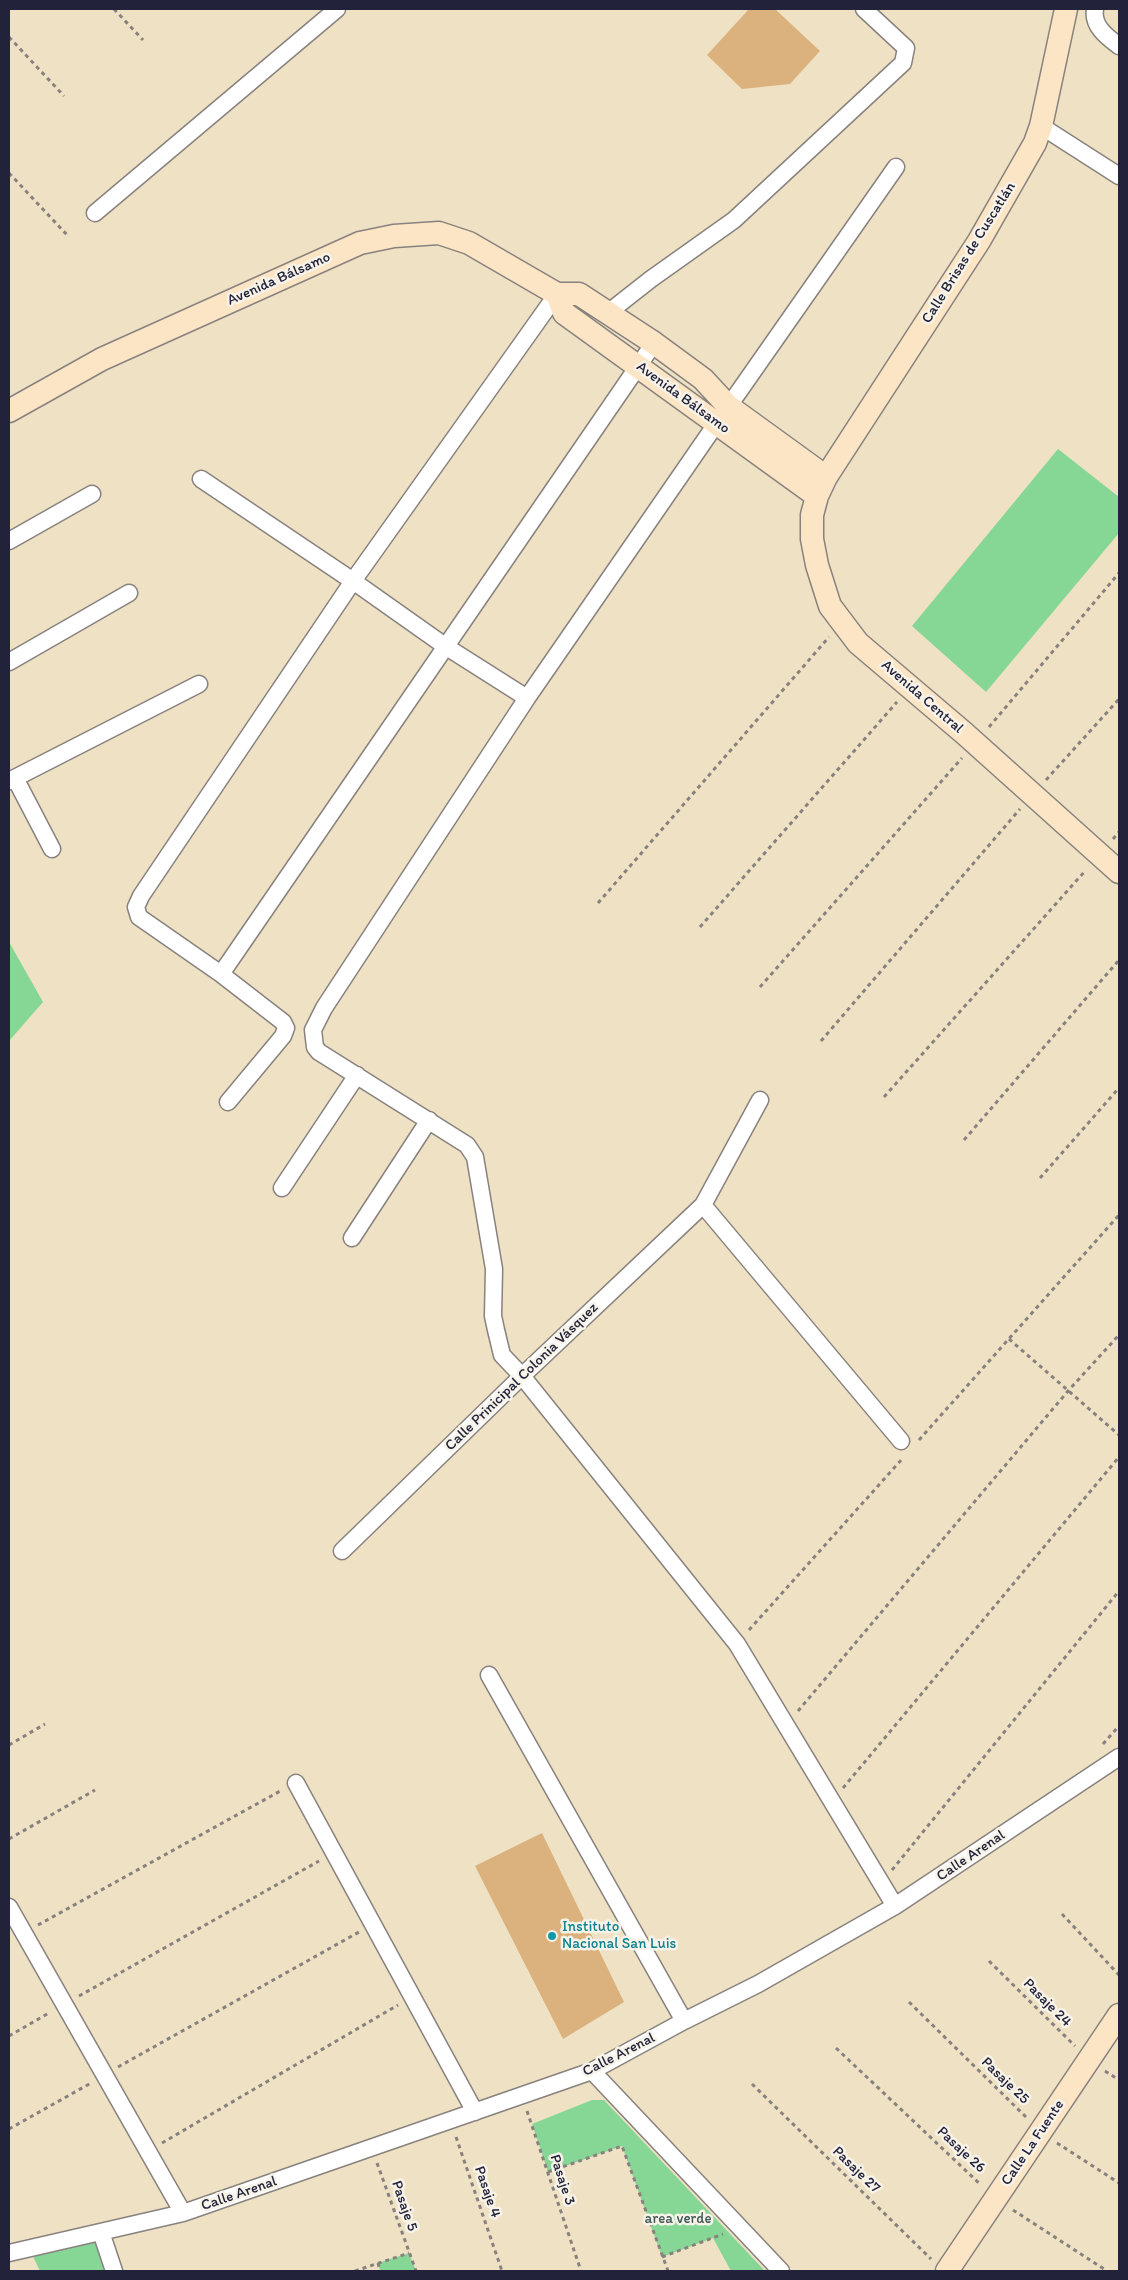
<!DOCTYPE html>
<meta charset="utf-8">
<style>
body{margin:0}
#map{position:relative;width:1128px;height:2280px;overflow:hidden;background:#efe1c3;font-family:Itim,sans-serif}
canvas{display:block}
.frame{position:absolute;inset:0;border:10px solid #22223b;pointer-events:none}
</style>
<div id="map">
<canvas width="1128" height="2280"></canvas>
<div class="frame"></div>
</div>
<script>
const context = document.querySelector('canvas').getContext('2d');
context.lineJoin = 'round';
function fill(path, color) { context.fillStyle = color; context.fill(path, 'evenodd'); }
function strokePath(path, color, width, dash) { context.strokeStyle = color; context.lineWidth = width; context.lineCap = dash ? 'butt' : 'round'; context.setLineDash(dash || []); context.stroke(path); }
function drawText(font, color, halo, rows, align = 'center') {
  context.font = font + ' Itim,sans-serif'; context.lineWidth = 5; context.setLineDash([]); context.textBaseline = 'middle'; context.strokeStyle = halo; context.fillStyle = color; for (const [text, x, y, turn = 0] of rows) {
    context.save(); context.translate(x, y); context.rotate((+turn || 0) * Math.PI / 180); context.textAlign = isNaN(turn) ? turn : align; if (halo) context.strokeText(text, 0, 0); context.fillText(text, 0, 0); context.restore();
  }
}
const green = new Path2D(`
 M1058,449L1119,497V533L986,692L912,626Z
 M9,942L43,1002L9,1041Z
 M592,2100H604L765,2271H731L713,2238L662,2257L622,2146L548,2172L532,2124Z
 M101,2232L112,2266L101,2271H40L29,2248Z
 M409,2253L416,2271H380L378,2263Z`);
const building = new Path2D(`
 M749,9H775L820,51L790,84L742,89L707,55Z
 M542,1833L624,2002L563,2039L475,1866Z`);
const path = new Path2D(`
 M114,9L143,40
 M9,37L64,96
 M9,173L68,236
 M989,727L1119,573
 M1046,780L1119,699
 M1113,839L1119,832
 M598,903L829,637
 M700,927L897,702
 M760,987L962,758
 M821,1041L1020,809
 M884,1097L1086,870
 M964,1140L1119,960
 M1040,1178L1119,1088
 M1009,1339L1119,1435
 M919,1440L1119,1215
 M749,1630L903,1458
 M798,1711L1068,1391L1119,1335
 M1103,1744L1119,1726
 M9,1745L45,1724
 M843,1788L1119,1457
 M9,1839L95,1790
 M892,1870L1119,1591
 M1062,1914L1119,1975
 M38,1925L282,1790
 M989,1961L1075,2046
 M79,1996L319,1861
 M909,2002L1027,2118
 M9,2036L49,2013
 M836,2048L981,2185
 M118,2067L359,1932
 M1105,2071L1119,2080
 M752,2084L931,2259
 M527,2111L581,2271
 M9,2129L91,2083
 M456,2137L502,2271
 M162,2143L398,2005
 M1057,2143L1119,2183
 M377,2163L416,2271
 M548,2172L622,2146L668,2271
 M1013,2210L1107,2271
 M662,2257L723,2234
 M378,2263L380,2271
 M355,2271L409,2253`);
const street = new Path2D(`
 M1095,9C1092,26 1107,37 1119,46
 M1041,126L1119,176
 M95,213L337,9
 M609,312L651,279L734,220L903,63L906,48L864,9
 M201,479L353,581L445,646L527,698
 M9,541L92,494
 M9,662L129,593
 M15,778L52,849
 M9,781L199,684
 M221,974L654,343
 M228,1102L283,1036L286,1028L283,1022L221,974L139,917L136,907L141,896L353,581L557,294
 M282,1188L357,1075
 M703,1205L901,1441
 M352,1238L429,1120
 M342,1551L522,1376L703,1205L760,1100
 M489,1675L684,2021
 M296,1783L475,2112
 M895,1906L737,1644L522,1376L502,1355L496,1330L493,1316L494,1269L475,1157L467,1145L319,1052L315,1047L313,1030L324,1008L527,698L705,440L896,167
 M9,1907L183,2213
 M592,2071L781,2271
 M101,2232L114,2271
 M9,2253L183,2213L592,2071L684,2021L758,1984L895,1906L1119,1757`);
const secondary = new Path2D(`
 M1066,9L1041,126L1035,143L979,241L826,477L817,496L812,515V539L817,565L830,606L858,643L964,733L1119,872
 M557,294L564,313L817,496
 M9,411L102,359L360,243L394,236L439,233L469,243L557,294H579L654,343L703,379L728,406L826,477
 M947,2271L1119,2015`);
const markers = [
 [552,1936,5,"#0f9aa8"]
];
const streetNames = [
 ["Calle Brisas de Cuscatlán",969,253,-58],
 ["Avenida Bálsamo",279,279,-24],
 ["Avenida Bálsamo",683,398,36],
 ["Avenida Central",922,697,41],
 ["Calle Prinicipal Colonia Vásquez",522,1377,-44],
 ["Calle Arenal",971,1856,-34],
 ["Pasaje 24",1047,2003,45],
 ["Calle Arenal",619,2055,-27],
 ["Pasaje 25",1005,2081,44],
 ["Calle La Fuente",1033,2143,-56],
 ["Pasaje 26",961,2150,43],
 ["Pasaje 27",856,2170,44],
 ["Pasaje 3",562,2180,72],
 ["Pasaje 4",487,2192,71],
 ["Calle Arenal",239,2194,-19],
 ["Pasaje 5",404,2206,71]
];
const cultureNames = [
 ["Instituto",562,1927],
 ["Nacional San Luis",562,1944]
];
const parkNames = [
 ["area verde",678,2219]
];
fill(green, '#86d696');
fill(building, '#dbb17e');
strokePath(street, '#88827f', 19);
strokePath(secondary, '#88827f', 25);
strokePath(path, '#88827f', 3, [4, 4]);
strokePath(street, '#fff', 16);
strokePath(secondary, '#fce5c4', 22);
for (const [x, y, r, color] of markers) { const dot = new Path2D(); dot.arc(x, y, r, 0, 2 * Math.PI); context.fillStyle = color; context.fill(dot); strokePath(dot, '#f7f3e8', 2); }
drawText('15px', '#22223b', '#f7f3e8', streetNames);
drawText('15px', '#0d838f', '#f7f3e8', cultureNames, 'left');
drawText('15px', '#405856', '#f7f3e8', parkNames);
</script>
